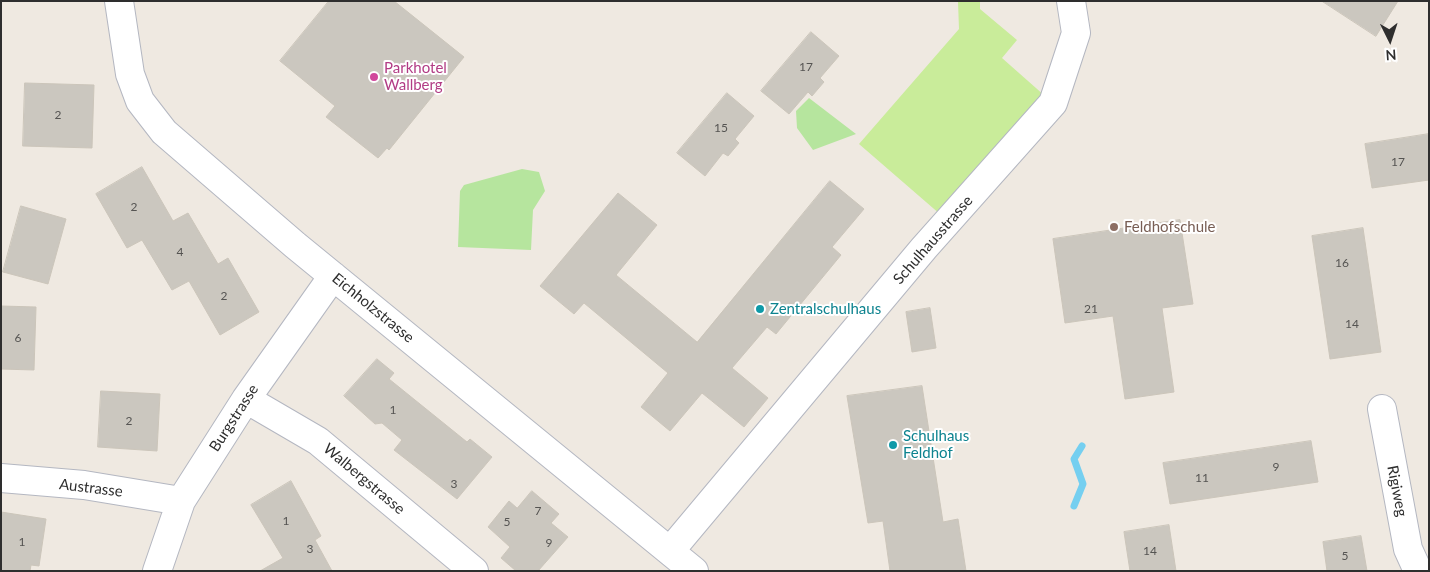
<!DOCTYPE html>
<style>
body{margin:0}
#map{position:relative;width:1430px;height:572px;overflow:hidden;background:#efe9e1;font-family:Lato,sans-serif}
canvas{display:block}
.frame{position:absolute;inset:0;border:2px solid #2e2e2e;pointer-events:none}
.north{position:absolute;left:1365px;top:15px;width:50px;height:50px;-webkit-text-stroke:4px #fff;paint-order:stroke;rotate:176deg;font-size:14px;font-weight:700;line-height:20px;text-align:center;color:#2e2e2e}
.north::after{content:'';display:block;margin:auto;width:18px;height:22px;background:#2e2e2e;clip-path:polygon(50% 0,100% 100%,50% 72%,0 100%)}
</style>
<div id="map">
<canvas width="1430" height="572"></canvas>
<div class="frame"></div>
<div class="north">N</div>
</div>
<script>
const context = document.querySelector('canvas').getContext('2d');
context.lineJoin = 'round';
function fill(path, color) { context.fillStyle = color; context.fill(path, 'evenodd'); }
function strokePath(path, color, width, dash) { context.strokeStyle = color; context.lineWidth = width; context.lineCap = dash ? 'butt' : 'round'; context.setLineDash(dash || []); context.stroke(path); }
function drawText(font, color, halo, rows, align = 'center') {
  context.font = font + ' Lato,sans-serif'; context.lineWidth = 4; context.setLineDash([]); context.textBaseline = 'middle'; context.strokeStyle = halo; context.fillStyle = color; for (const [text, x, y, turn = 0] of rows) {
    context.save(); context.translate(x, y); context.rotate((+turn || 0) * Math.PI / 180); context.textAlign = isNaN(turn) ? turn : align; if (halo) context.strokeText(text, 0, 0); context.fillText(text, 0, 0); context.restore();
  }
}
const green = new Path2D(`
 M809,98L856,134L813,150L797,128L796,111Z
 M522,169L539,172L545,191L533,210L531,250L458,247L460,191L464,185Z`);
const pitch = new Path2D(`
 M980,1V9L1017,40L1002,58L1045,96L941,215L859,144L959,29L958,2Z`);
const stream = new Path2D(`
 M1074,506L1083,484L1074,459L1082,446`);
const building = new Path2D(`
 M329,1H394L464,57L389,150L387,148L378,158L326,117L335,106L280,61Z
 M1322,1H1398L1376,36Z
 M811,32L839,56L820,78L824,82L812,96L808,92L789,114L761,91Z
 M25,83L94,85L92,148L23,146Z
 M727,93L754,116L735,139L739,143L728,156L723,153L705,176L677,153Z
 M1429,134V180L1372,188L1365,144Z
 M142,167L173,221L188,213L218,264L228,258L259,312L220,335L189,281L172,290L142,240L127,248L96,194Z
 M830,181L864,209L832,247L841,255L776,334L767,327L732,368L768,398L744,427L702,393L670,431L641,407L668,373L584,303L574,314L540,286L618,193L657,225L616,275L697,342Z
 M21,206L66,219L48,284L3,272Z
 M1180,220L1193,304L1162,308L1174,392L1125,399L1113,316L1065,323L1053,239Z
 M1363,228L1381,352L1330,359L1312,236Z
 M1,306L36,307L34,370L1,369Z
 M930,308L936,348L912,352L906,312Z
 M377,359L394,373L389,379L467,442L470,439L492,457L457,499L394,450L402,440L382,423L375,424L344,396Z
 M922,386L943,522L958,519L966,571H890L883,521L868,523L847,396Z
 M101,391L160,394L157,451L98,447Z
 M1311,441L1318,482L1170,504L1163,463Z
 M291,481L321,536L315,540L332,571H260L283,558L251,505Z
 M532,491L559,514L551,523L568,537L538,571H516L501,558L510,547L488,527L509,501L517,508Z
 M1,512L46,519L39,566L31,565L30,571H1Z
 M1169,525L1176,571H1130L1124,532Z
 M1361,536L1367,571H1327L1323,542Z`);
const minor = new Path2D(`
 M119,1L130,74L140,101L164,132L295,245L694,571
 M246,399L318,441L474,571
 M1382,409L1408,549L1418,571
 M1,478L84,485L181,501
 M670,551L924,248L1053,103L1076,33L1071,1
 M157,571L181,501L246,399L333,276`);
const markers = [
 [374,77,5,"#d1479c"],
 [1114,227,5,"#8d6e63"],
 [760,309,5,"#0f9aa8"],
 [893,445,5,"#0f9aa8"]
];
const numberNames = [
 ["17",806,67],
 ["2",58,115],
 ["15",721,128],
 ["17",1398,162],
 ["2",134,207],
 ["4",180,252],
 ["16",1342,263],
 ["2",224,296],
 ["21",1091,309],
 ["14",1352,324],
 ["6",18,338],
 ["1",393,410],
 ["2",129,421],
 ["9",1276,467],
 ["11",1202,478],
 ["3",454,484],
 ["7",538,511],
 ["1",286,521],
 ["5",507,522],
 ["1",22,542],
 ["9",549,543],
 ["3",310,549],
 ["14",1150,551],
 ["5",1345,556]
];
const hotelNames = [
 ["Parkhotel",384,68],
 ["Wallberg",384,85]
];
const educationNames = [
 ["Feldhofschule",1124,227]
];
const streetNames = [
 ["Schulhausstrasse",933,240,-49],
 ["Eichholzstrasse",373,308,39],
 ["Burgstrasse",234,418,-57],
 ["Walbergstrasse",364,479,40],
 ["Austrasse",91,488,7],
 ["Rigiweg",1397,491,79]
];
const cultureNames = [
 ["Zentralschulhaus",770,309],
 ["Schulhaus",903,436],
 ["Feldhof",903,453]
];
fill(green, '#b6e59e');
fill(pitch, '#c9ec9a');
strokePath(stream, '#75cff0', 7);
fill(building, '#cbc7bf');
strokePath(building, '#cbc5ba', 1);
strokePath(minor, '#b4b7c1', 30);
strokePath(minor, '#fff', 28);
for (const [x, y, r, color] of markers) { const dot = new Path2D(); dot.arc(x, y, r, 0, 2 * Math.PI); context.fillStyle = color; context.fill(dot); strokePath(dot, '#fff', 2); }
drawText('12px', '#555452', null, numberNames);
drawText('15px', '#b23c85', '#fff', hotelNames, 'left');
drawText('15px', '#785e54', '#fff', educationNames, 'left');
drawText('15px', '#2e2e2e', '#fff', streetNames);
drawText('15px', '#0d838f', '#fff', cultureNames, 'left');
</script>
